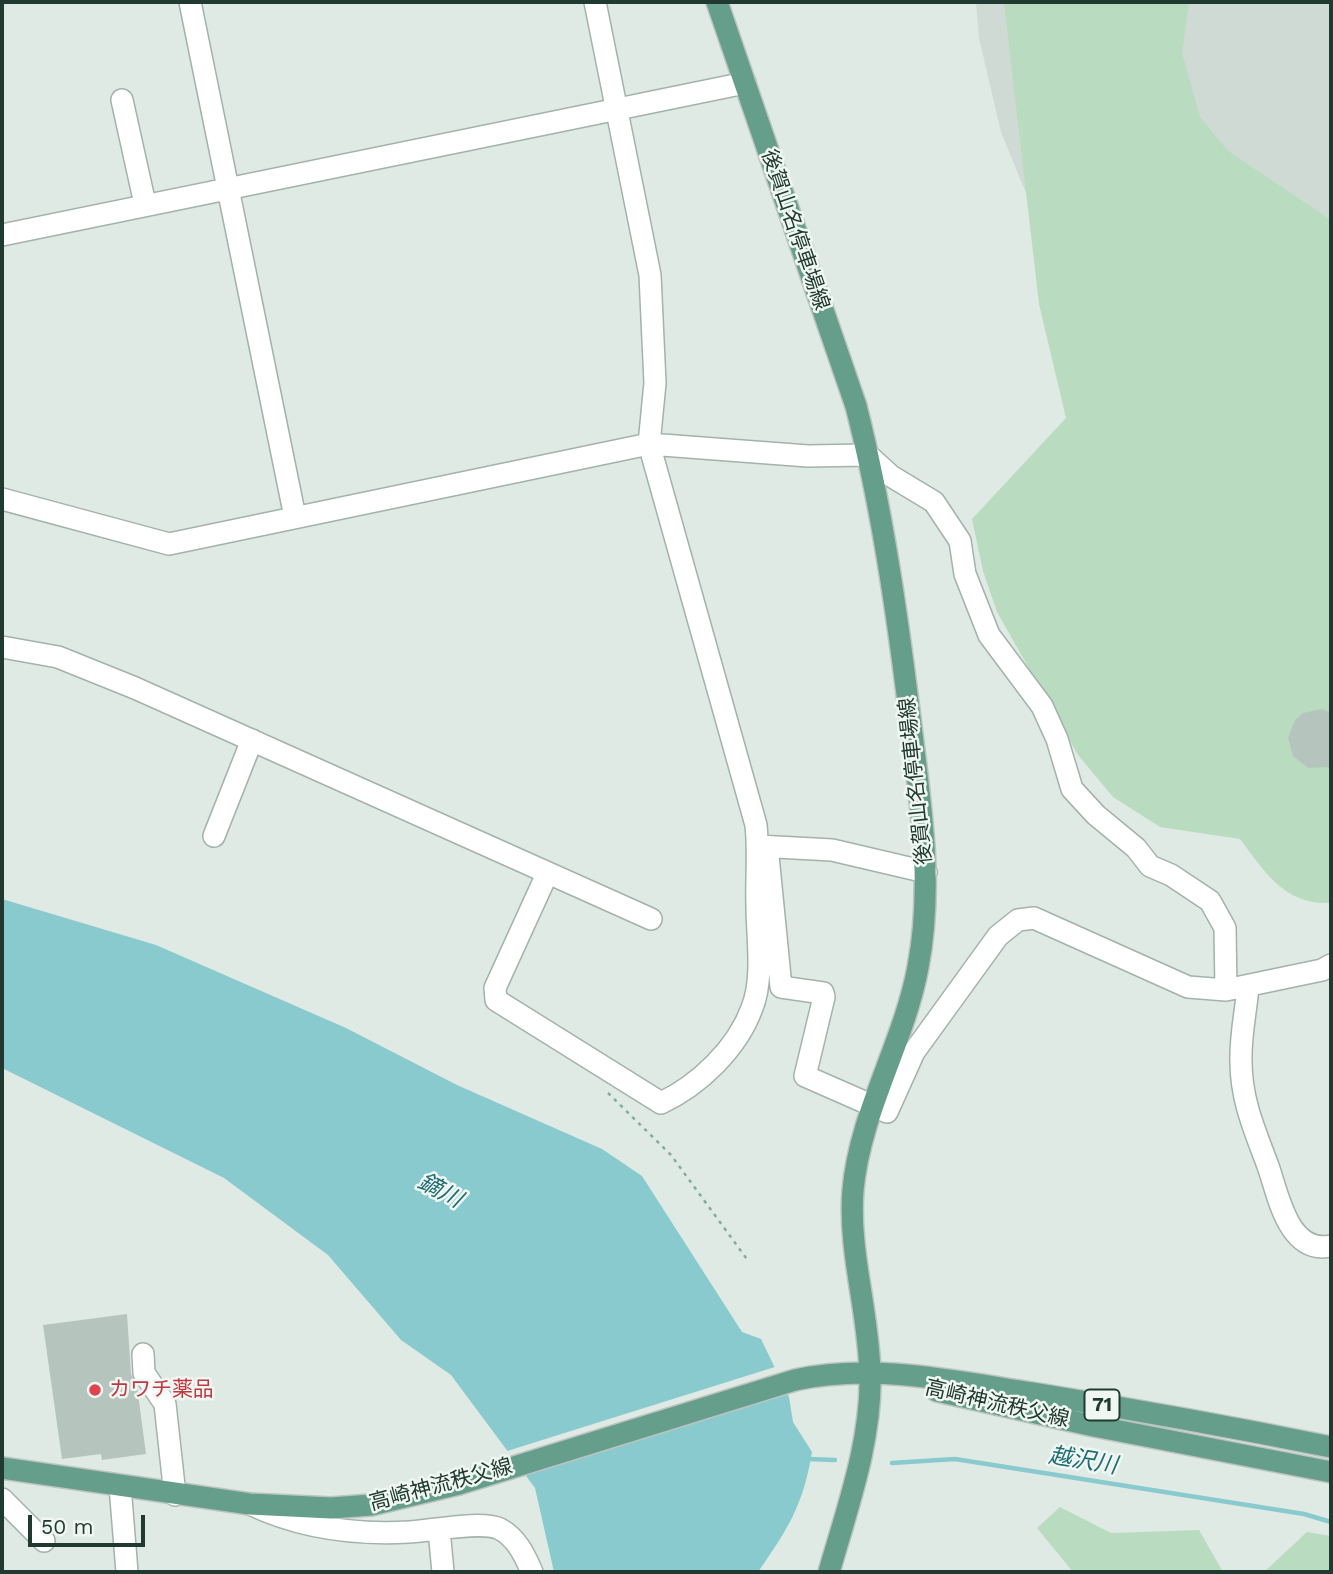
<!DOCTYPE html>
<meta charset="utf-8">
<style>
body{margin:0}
#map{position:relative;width:1333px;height:1574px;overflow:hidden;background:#e0eae4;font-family:"Work Sans",sans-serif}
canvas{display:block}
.frame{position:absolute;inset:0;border:4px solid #213a31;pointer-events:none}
.scale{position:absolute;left:28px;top:1515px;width:117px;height:32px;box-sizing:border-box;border:4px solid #213a31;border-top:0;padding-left:9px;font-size:21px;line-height:24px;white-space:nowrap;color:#213a31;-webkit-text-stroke:5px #f0f7f3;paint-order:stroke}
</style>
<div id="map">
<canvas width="1333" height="1574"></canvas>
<div class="frame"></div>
<div class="scale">50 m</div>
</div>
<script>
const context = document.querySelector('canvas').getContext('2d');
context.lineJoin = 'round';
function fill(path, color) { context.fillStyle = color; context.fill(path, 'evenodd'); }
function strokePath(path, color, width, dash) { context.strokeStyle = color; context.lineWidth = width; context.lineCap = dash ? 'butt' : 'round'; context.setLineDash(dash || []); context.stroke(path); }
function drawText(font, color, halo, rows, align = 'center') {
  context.font = font + ' "Work Sans","Noto Sans JP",sans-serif'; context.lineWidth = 5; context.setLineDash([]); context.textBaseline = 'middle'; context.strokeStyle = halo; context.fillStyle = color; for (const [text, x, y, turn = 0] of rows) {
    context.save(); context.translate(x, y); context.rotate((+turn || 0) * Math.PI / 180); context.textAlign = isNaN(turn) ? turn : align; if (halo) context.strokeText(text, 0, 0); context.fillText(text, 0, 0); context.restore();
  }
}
const built = new Path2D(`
 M976,2H1331V438L1039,225L1001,132L979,38Z`);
const green = new Path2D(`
 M1004,2H1189L1182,53L1200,117L1228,151L1331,220V903C1284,905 1265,872 1240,839L1160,827L1113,797L1078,755L997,612L983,571L972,519L1066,418L1039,304Z
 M1060,1507L1111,1533L1199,1530L1223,1572H1073L1037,1528Z
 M1307,1532L1331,1536V1572H1264Z`);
const water = new Path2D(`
 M2,899L156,945L346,1028L457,1085L602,1149L642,1176L742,1332L761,1339L789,1397L793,1422L812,1452C803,1506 788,1529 758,1572H554L535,1488L451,1375L401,1340L328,1255L224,1178L2,1068Z`);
const pier = new Path2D(`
 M778,1366L791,1393L522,1475L504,1452Z`);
const stream = new Path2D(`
 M808,1459L835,1460
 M892,1463L955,1459L1304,1514L1331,1522`);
const building = new Path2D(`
 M1322,709L1331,713V767L1308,768L1293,756L1288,738L1295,720L1303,713Z
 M127,1314L131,1374L137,1386L146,1454L102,1460L101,1454L62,1459L43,1325Z`);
const path = new Path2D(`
 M608,1093L671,1155L749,1262`);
const minor = new Path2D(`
 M190,2L295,517
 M122,100L145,204
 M2,235L745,83
 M2,499L169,544L649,444L808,456L868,455L891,476L934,502L960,541L965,574L989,635L1042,706L1057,739L1072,789L1096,815L1136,848L1150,866L1171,875L1210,901L1225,928L1226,990
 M2,647L58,657L135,688L651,919
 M214,836L252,740
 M758,846L832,850L926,872
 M768,856L781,987L823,993L824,997L805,1076L887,1112L914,1052L998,936L1018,920L1034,918L1188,987L1226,990L1322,970L1331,965
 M547,874L495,988L496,1000L661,1103C699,1085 737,1049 752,1008C764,978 757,937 757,906C756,879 759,852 756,825L649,444L655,383L650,275L595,2
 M1248,987C1246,1011 1240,1037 1241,1062C1241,1100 1255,1131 1268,1166C1278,1194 1288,1255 1331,1246
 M143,1354L144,1373L165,1404L175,1495
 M120,1486L127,1572
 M2,1499L44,1541
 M250,1504C300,1528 354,1535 409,1532C430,1531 482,1520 500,1529C517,1538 525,1556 532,1572
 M439,1530L443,1572`);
const major = new Path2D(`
 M717,2L856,406C882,508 897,613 910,718C920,800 934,884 918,967C904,1043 860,1112 853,1190C848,1252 869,1312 870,1374C872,1440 847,1509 829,1572
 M937,1391L1094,1426L1331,1472
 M2,1468L250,1504L331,1508L371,1505L459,1484L795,1380C873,1363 954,1381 1032,1393C1132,1409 1232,1427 1331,1447`);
const markers = [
 [95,1390,7,"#e0444e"]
];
const shields = [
 [1102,1405,35]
];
const shieldNames = [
 ["71",1102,1405]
];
const streetNames = [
 ["後賀山名停車場線",795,230,71],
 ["後賀山名停車場線",916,781,-96],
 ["高崎神流秩父線",997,1404,13],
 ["高崎神流秩父線",441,1485,-15]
];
const healthNames = [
 ["カワチ薬品",109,1390]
];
const waterNames = [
 ["鏑川",440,1191,28],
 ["越沢川",1083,1461,9]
];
fill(built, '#cedad3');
fill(green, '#b9dbbf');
fill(water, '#89cace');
fill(pier, '#e0eae4');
strokePath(stream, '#89cace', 4.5);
fill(building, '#b5c5bd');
strokePath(minor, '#a3b2ab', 24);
strokePath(major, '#bcc4c1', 24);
strokePath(path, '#81ad9b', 2.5, [3.5, 5]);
strokePath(minor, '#fff', 21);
strokePath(major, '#659e8a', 21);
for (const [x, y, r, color] of markers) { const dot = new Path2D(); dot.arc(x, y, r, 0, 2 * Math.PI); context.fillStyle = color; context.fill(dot); strokePath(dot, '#f0f7f3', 2.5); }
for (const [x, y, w] of shields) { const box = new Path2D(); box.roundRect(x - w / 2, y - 15.5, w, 31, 5); context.fillStyle = '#f0f7f3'; context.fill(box); strokePath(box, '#213a31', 2); }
drawText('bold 19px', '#213a31', null, shieldNames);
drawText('21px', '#213a31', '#f0f7f3', streetNames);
drawText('21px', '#be3a42', '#f0f7f3', healthNames, 'left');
drawText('italic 23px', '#1e6d73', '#f0f7f3', waterNames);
</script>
